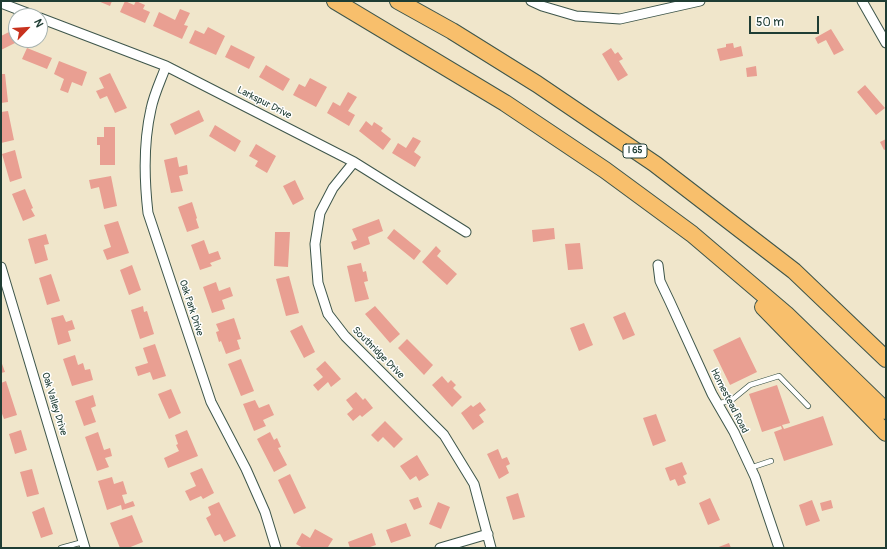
<!DOCTYPE html>
<style>
body{margin:0}
#map{position:relative;width:887px;height:549px;overflow:hidden;background:#f0e6cb;font-family:Pangolin,sans-serif}
canvas{display:block}
.frame{position:absolute;inset:0;border:2px solid #1f3d34;pointer-events:none}
.north{position:absolute;left:8px;top:8px;width:40px;height:40px;box-sizing:border-box;background:#fff;border:1px solid #a5b1ae;border-radius:50%;rotate:65deg;font-size:11px;font-weight:700;line-height:16px;text-align:center;color:#1f3d34}
.north::after{content:'';display:block;margin:auto;width:14px;height:18px;background:#c8321e;clip-path:polygon(50% 0,100% 100%,50% 72%,0 100%)}
.scale{position:absolute;left:749px;top:16px;width:70px;height:18px;box-sizing:border-box;border:2px solid #1f3d34;border-top:0;padding-left:5px;font-size:12px;line-height:14px;white-space:nowrap;color:#1f3d34;-webkit-text-stroke:3px #fff;paint-order:stroke}
</style>
<div id="map">
<canvas width="887" height="549"></canvas>
<div class="frame"></div>
<div class="north">N</div>
<div class="scale">50 m</div>
</div>
<script>
const context = document.querySelector('canvas').getContext('2d');
context.lineJoin = 'round';
function fill(path, color) { context.fillStyle = color; context.fill(path, 'evenodd'); }
function strokePath(path, color, width, dash) { context.strokeStyle = color; context.lineWidth = width; context.lineCap = dash ? 'butt' : 'round'; context.setLineDash(dash || []); context.stroke(path); }
function drawText(font, color, halo, rows, align = 'center') {
  context.font = font + ' Pangolin,sans-serif'; context.lineWidth = 3; context.setLineDash([]); context.textBaseline = 'middle'; context.strokeStyle = halo; context.fillStyle = color; for (const [text, x, y, turn = 0] of rows) {
    context.save(); context.translate(x, y); context.rotate((+turn || 0) * Math.PI / 180); context.textAlign = isNaN(turn) ? turn : align; if (halo) context.strokeText(text, 0, 0); context.fillText(text, 0, 0); context.restore();
  }
}
const building = new Path2D(`
 M98,1H112L110,6Z
 M125,1L134,5L136,1L145,5L143,9L150,12L145,23L120,12Z
 M180,9L190,13L184,25L188,26L182,39L153,26L159,12L175,20Z
 M208,27L225,36L216,55L189,43L195,30L204,34Z
 M831,29L844,50L834,55L826,40L818,44L815,38Z
 M11,31L17,42L1,50V36Z
 M733,43L734,48L741,46L743,56L720,61L717,49L726,47V44Z
 M231,45L255,57L249,69L225,57Z
 M27,48L52,58L47,69L22,59Z
 M611,48L615,54L618,52L623,59L619,61L628,75L618,81L602,54Z
 M59,61L87,72L82,86L72,82L68,93L60,90L64,79L54,74Z
 M266,65L290,79L283,91L259,77Z
 M756,66L757,76L747,77L746,68Z
 M110,73L127,108L115,113L107,96L100,99L96,91L104,88L99,78Z
 M1,74H5L8,102L1,103Z
 M310,78L327,87L316,107L293,95L299,84L305,87Z
 M865,85L885,108L876,115L857,92Z
 M348,92L357,97L348,111L355,115L349,126L327,113L333,102L340,106Z
 M199,110L204,121L175,135L170,124Z
 M8,111L14,140L1,143V112Z
 M366,121L372,126L374,122L383,128L381,131L391,139L383,150L359,131Z
 M215,125L241,141L235,152L209,136Z
 M104,127H115V165H100V145H97V137H104Z
 M413,137L421,141L414,152L421,157L415,167L392,153L398,143L406,148Z
 M886,139V149L884,150L880,142Z
 M256,144L276,156L267,173L255,166L258,161L249,156Z
 M15,150L22,178L10,182L2,154Z
 M177,157L179,167L187,165L188,174L179,176L183,191L171,193L164,160Z
 M111,176L117,206L104,209L99,187L91,189L89,180Z
 M295,180L304,199L293,205L283,186Z
 M25,189L33,208L31,209L35,216L23,221L12,194Z
 M192,202L197,218L196,219L199,228L187,232L178,207Z
 M379,219L383,231L368,237L370,244L354,250L351,242L357,240L352,229Z
 M118,221L129,253L107,260L103,250L111,247L104,225Z
 M554,228L555,239L533,242L532,230Z
 M394,229L421,251L414,260L387,238Z
 M275,232H290L288,267L274,266Z
 M46,234L49,244L44,245L48,260L35,264L28,239Z
 M204,240L209,254L218,251L221,259L210,263L212,266L200,270L191,245Z
 M580,243L583,269L568,270L565,244Z
 M436,246L441,251L437,256L457,274L447,285L422,262Z
 M361,263L363,272L366,271L368,281L364,282L369,299L355,302L347,266Z
 M132,265L141,290L129,295L120,270Z
 M51,274L60,301L47,305L39,278Z
 M289,276L299,313L286,316L276,279Z
 M216,282L219,291L230,287L233,296L222,300L225,309L212,313L203,287Z
 M143,306L144,312L147,311L154,334L140,339L131,310Z
 M375,306L400,334L390,343L365,314Z
 M625,312L635,335L623,340L613,317Z
 M63,315L66,322L72,320L75,329L68,331L71,341L58,345L51,318Z
 M234,318L241,339L237,340L240,349L226,354L221,341L219,342L216,332L219,331L216,324Z
 M584,323L593,345L579,351L570,328Z
 M302,325L315,352L304,358L290,331Z
 M740,337L757,372L730,385L713,350Z
 M407,339L433,365L424,375L398,348Z
 M155,344L166,376L153,380L150,372L138,376L135,367L148,363L143,348Z
 M75,355L78,365L83,363L85,370L90,369L93,380L72,386L63,359Z
 M241,359L254,391L241,396L228,364Z
 M1,361L5,372L1,373Z
 M325,361L341,379L331,387L328,382L318,391L313,385L323,377L316,369Z
 M442,376L448,383L451,380L456,385L453,388L462,397L452,407L432,385Z
 M6,381L17,415L4,419L1,411V383Z
 M777,385L790,423L782,425L784,429L823,416L833,445L784,461L774,432L782,429L781,426L762,432L749,394Z
 M171,389L181,413L169,419L158,394Z
 M356,392L363,400L365,398L373,408L362,417L360,415L353,421L347,414L353,409L346,400Z
 M93,395L96,406L91,408L96,422L84,426L75,401Z
 M255,400L259,408L269,404L274,415L263,420L266,426L254,431L243,404Z
 M480,402L486,410L479,415L484,422L473,430L461,413L471,405L473,407Z
 M656,414L666,441L653,446L643,418Z
 M385,421L403,439L394,448L383,437L378,442L371,435Z
 M21,430L27,450L15,454L9,434Z
 M187,430L198,456L168,468L164,458L179,451L176,445L178,444L175,435Z
 M98,432L104,450L110,448L112,456L105,458L109,467L97,471L85,437Z
 M270,432L274,440L277,438L281,447L278,448L287,465L274,472L257,439Z
 M498,449L502,459L507,457L510,464L506,466L509,473L499,479L487,454Z
 M417,455L429,475L419,481L416,476L410,480L400,466Z
 M682,462L687,474L683,476L686,483L678,486L675,479L670,481L665,468Z
 M202,468L214,493L203,499L201,496L190,501L185,491L196,486L190,473Z
 M32,469L39,494L27,497L20,472Z
 M290,474L306,508L294,514L278,480Z
 M112,477L114,484L123,481L127,494L122,495L125,504L133,501L135,506L122,510L121,505L107,510L98,481Z
 M518,493L525,517L513,520L506,497Z
 M418,497L422,507L414,510L409,500Z
 M710,498L720,520L708,525L699,503Z
 M812,500L820,521L806,526L799,505Z
 M831,500L833,508L822,511L820,503Z
 M219,502L236,536L224,542L220,534L215,536L206,518L211,515L208,507Z
 M438,502L450,507L441,529L429,524Z
 M44,507L53,534L41,538L32,512Z
 M132,515L143,542L128,548H120L110,523Z
 M406,523L411,536L391,543L386,530Z
 M315,529L333,539L328,547L330,548H303L296,544L302,533L310,538Z
 M372,533L376,545L367,548H350L348,542Z
 M729,543L731,548H716Z`);
const lane = new Path2D(`
 M718,404L733,399L750,385L779,376L808,406
 M750,468L771,461
 M61,548L83,542`);
const street = new Path2D(`
 M531,1L542,6L576,16L620,19L700,1
 M862,1L886,43
 M1,3L35,16
 M40,18L166,66L354,162L466,232
 M166,66C161,80 154,94 151,109C143,144 144,178 148,213L211,402L246,469L265,512L276,548
 M354,162L333,188L320,213L315,244L318,283L328,314L345,336L444,435L474,484L491,548
 M658,265L660,281L670,302L712,394L734,432L755,477L779,548
 M1,267L85,548
 M440,548L488,534`);
const highway = new Path2D(`
 M335,1L505,103L605,170L692,234L786,314L886,411
 M398,1L452,31L537,84L655,164L794,271L886,359
 M763,307L886,433`);
const shields = [
 [635,151,24]
];
const shieldNames = [
 ["I 65",635,151]
];
const streetNames = [
 ["Larkspur Drive",264,103,27],
 ["Oak Park Drive",191,308,72],
 ["Southridge Drive",378,353,45],
 ["Homestead Road",729,401,63],
 ["Oak Valley Drive",54,404,73]
];
fill(building, '#e99f92');
strokePath(lane, '#3e564b', 6);
strokePath(street, '#3e564b', 11);
strokePath(highway, '#3e564b', 18);
strokePath(lane, '#fff', 4.5);
strokePath(street, '#fff', 9);
strokePath(highway, '#f8bf6c', 16);
for (const [x, y, w] of shields) { const box = new Path2D(); box.roundRect(x - w / 2, y - 7, w, 14, 3); context.fillStyle = '#fff'; context.fill(box); strokePath(box, '#1f3d34', 1); }
drawText('bold 9px', '#1f3d34', null, shieldNames);
drawText('10px', '#1f3d34', '#fff', streetNames);
</script>
